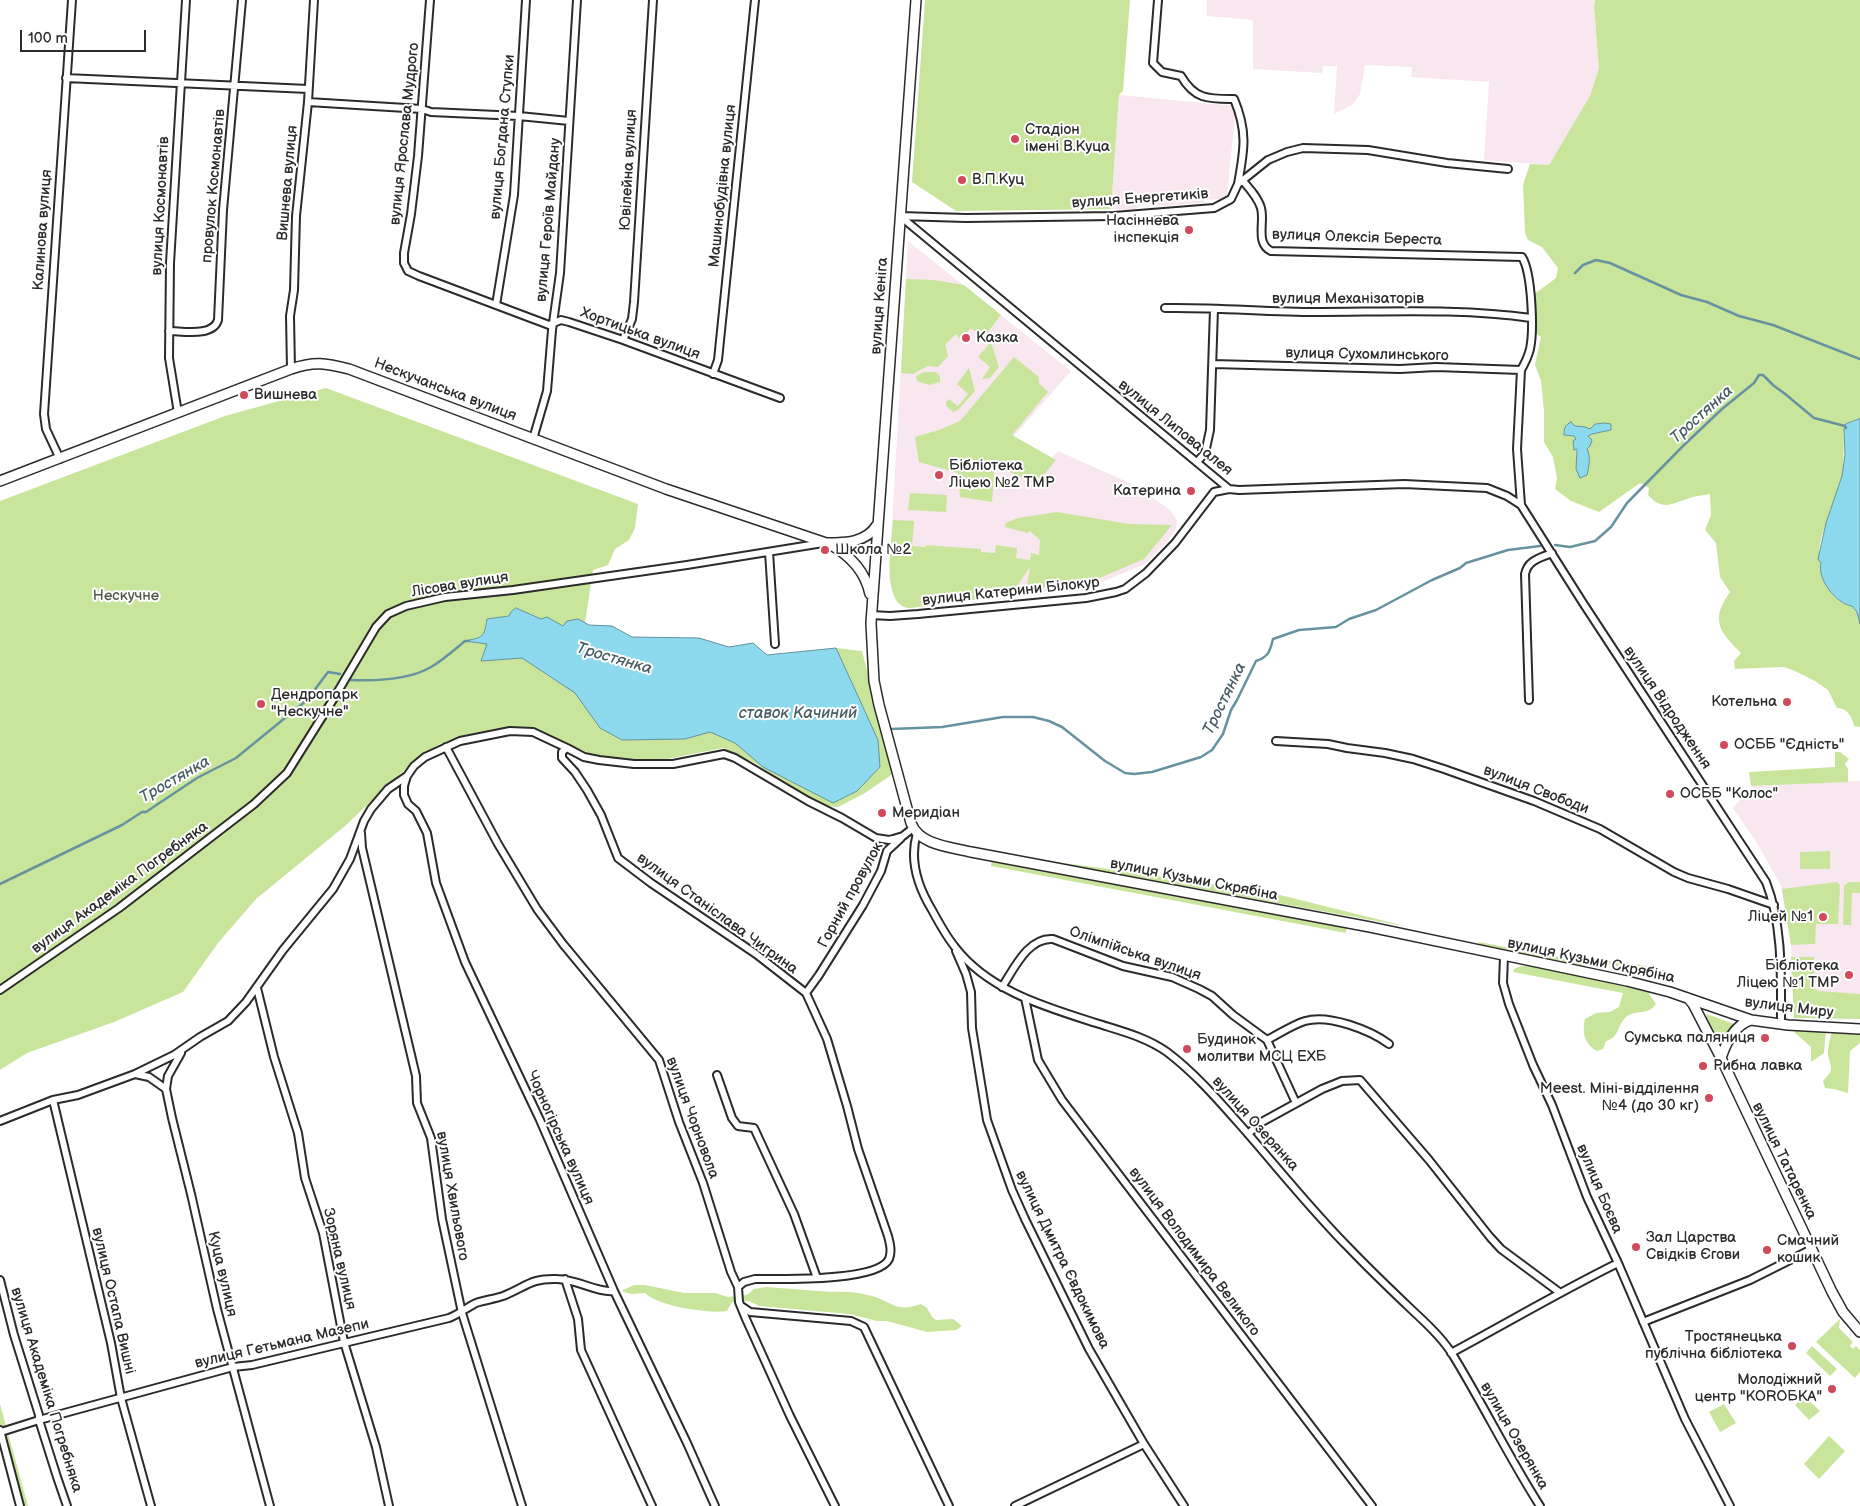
<!DOCTYPE html>
<meta charset="utf-8">
<style>
body{margin:0}
#map{position:relative;width:1860px;height:1506px;overflow:hidden;background:#fff;font-family:"Balsamiq Sans",sans-serif}
canvas{display:block}
.scale{position:absolute;left:20px;top:30px;width:126px;height:22px;box-sizing:border-box;border:2px solid #2b2b2b;border-top:0;padding-left:6px;font-size:15px;line-height:18px;white-space:nowrap;color:#2b2b2b;-webkit-text-stroke:4px #fff;paint-order:stroke}
</style>
<div id="map">
<canvas width="1860" height="1506"></canvas>
<div class="scale">100 m</div>
</div>
<script>
const context = document.querySelector('canvas').getContext('2d');
context.lineJoin = 'round';
function fill(path, color) { context.fillStyle = color; context.fill(path, 'evenodd'); }
function strokePath(path, color, width, dash) { context.strokeStyle = color; context.lineWidth = width; context.lineCap = dash ? 'butt' : 'round'; context.setLineDash(dash || []); context.stroke(path); }
function drawText(font, color, halo, rows, align = 'center') {
  context.font = font + ' "Balsamiq Sans",sans-serif'; context.lineWidth = 4; context.setLineDash([]); context.textBaseline = 'middle'; context.strokeStyle = halo; context.fillStyle = color; for (const [text, x, y, turn = 0] of rows) {
    context.save(); context.translate(x, y); context.rotate((+turn || 0) * Math.PI / 180); context.textAlign = isNaN(turn) ? turn : align; if (halo) context.strokeText(text, 0, 0); context.fillText(text, 0, 0); context.restore();
  }
}
const built = new Path2D(`
 M1207,0H1595L1594,7L1599,68L1590,97L1549,165L1484,160L1489,82L1411,77L1412,67L1365,65L1360,94L1352,105L1334,114L1337,66H1323L1322,73L1253,69V20L1207,16Z
 M1119,95L1236,106L1227,195L1221,199L1204,200V203L1157,206V204L1151,205L1149,203L1141,205L1135,210L1111,209Z
 M908,241L1071,371L998,454L1033,480L1058,451L1134,485L1169,509L1177,520L1176,529L1168,541L1145,564L1102,582L1039,592L910,608L903,607L896,600L889,579Z
 M1860,781V1019L1794,1018L1791,945L1781,886L1757,843L1733,808L1753,786Z`);
const green = new Path2D(`
 M925,0H1130L1123,91L1119,95L1111,209L956,211L912,182Z
 M1595,0H1860V419L1853,421L1844,429C1843,444 1845,460 1842,476C1838,501 1822,524 1819,551L1821,552C1821,557 1820,563 1821,568C1823,584 1835,604 1852,606L1857,612L1860,624V727L1854,726C1852,717 1848,708 1837,708L1828,690L1815,681L1795,671L1784,667L1735,669L1734,661L1741,653C1719,631 1710,620 1730,592L1720,577L1716,543L1705,530L1711,515L1710,494C1704,495 1698,496 1693,497C1674,502 1664,513 1648,495L1649,488L1640,483L1599,512L1571,501L1555,489L1557,478L1553,457L1544,442V411L1541,381L1535,365L1541,337L1535,333L1533,295L1556,278L1558,268L1542,247L1528,240L1525,233L1523,185L1530,164L1549,165L1590,96L1599,68L1594,7ZM1600,423H1605L1611,430L1591,434L1588,437L1587,449L1576,463V439L1574,436L1564,435C1573,428 1579,424 1590,430L1595,424Z
 M906,279L933,280L964,285L1001,315L983,338L971,328L961,340L956,334L945,345L948,356L938,367L928,366L913,374L901,373Z
 M991,342L999,367L990,378L982,379L990,367L978,357Z
 M1014,357L1039,377V383L1048,392L1012,435L1056,460L1036,484L995,465L992,502L960,497L958,473L919,462L915,437L939,430L960,421Z
 M969,368L975,391L958,410L953,412L946,406V402L949,399L958,406L968,394L957,384Z
 M924,372H936L940,376V382L929,385L917,381L916,376Z
 M326,388L638,504L635,528L629,540L615,549L608,565L593,570L585,623L589,625L612,626L632,637L699,638L729,647L753,643L767,655L836,648L862,651L894,773L865,793L838,807L817,805L755,763L723,748L647,763L598,757L539,731L521,727L468,735L438,745L401,773L345,826L256,899L218,943L183,992L114,1022L27,1053L0,1070V501L225,416Z
 M910,493L947,495L946,512L908,510Z
 M1057,512L1129,524L1172,525L1144,559L1095,580L1026,590L1030,567L1017,586L1018,594L910,608C880,607 892,539 893,520L914,521L912,546L926,547V545L981,549V552L995,553L996,545L1017,548L1016,558L1030,560L1031,553L1039,555L1040,541H1041L1030,531L1028,533L1005,527L1006,523L1018,518Z
 M1835,752H1840L1849,759L1845,764L1848,769V782L1751,786L1749,772L1835,767Z
 M984,849L1063,863L1156,875L1280,895L1409,927L1092,869L984,852Z
 M1830,851V869H1800V852Z
 M992,859L1347,925L1346,933L991,866Z
 M1837,882L1840,885L1838,924H1816L1815,944L1791,945L1782,889Z
 M1849,882H1860V893H1852L1851,925H1843L1844,886Z
 M1479,942L1580,961L1589,963L1583,966L1479,944Z
 M1791,957H1814V988L1818,991L1860,994V1019L1794,1018Z
 M1591,959L1642,965L1673,973L1671,977L1591,961Z
 M1521,966H1530L1566,973L1648,992L1656,1004C1648,1016 1636,1009 1626,1017C1617,1025 1620,1037 1606,1041L1603,1049L1597,1051C1584,1044 1582,1032 1585,1019L1596,1013L1610,1012L1619,1007L1623,993L1513,972L1514,969Z
 M1707,1014L1734,1024L1722,1042L1717,1040L1706,1018Z
 M1794,1028L1826,1030L1824,1053L1811,1062V1047L1794,1032Z
 M1832,1030L1860,1031V1043L1850,1051L1848,1093L1834,1089L1825,1088L1823,1081C1835,1068 1831,1070 1828,1055C1827,1047 1831,1037 1832,1030Z
 M634,1285H645L684,1293H715L728,1297L747,1295L754,1289L766,1287L832,1292C845,1291 859,1292 872,1296C893,1302 895,1313 921,1304L927,1308L932,1317L936,1320L953,1319L962,1326L956,1330L927,1332L887,1321H877L849,1314L759,1306L749,1301L732,1302L727,1311C709,1314 657,1306 645,1293L631,1294L621,1291Z
 M1840,1319L1839,1328L1853,1342L1850,1346L1853,1349L1856,1346L1860,1350V1372L1855,1378L1816,1342Z
 M1812,1346L1837,1369L1830,1376L1806,1353Z
 M1804,1396L1820,1411L1809,1420L1795,1405Z
 M0,1404L28,1506H23L0,1424Z
 M1724,1404L1736,1423L1720,1432L1709,1412Z
 M1829,1436L1845,1451L1819,1479L1804,1464Z`);
const water = new Path2D(`
 M1860,419V624L1857,612L1852,606C1836,604 1817,579 1821,563L1818,559L1826,523L1842,476L1845,455L1844,429L1846,424Z
 M1571,422L1575,426L1585,427L1590,429L1595,424L1605,423L1611,424V430L1592,434L1588,436L1592,440L1590,446L1587,449C1591,457 1589,466 1587,475L1580,478L1576,469L1577,449L1574,450L1573,441L1576,439L1574,436L1564,435C1564,428 1565,425 1571,422Z
 M516,608L541,619L547,617L563,626L567,621L578,619L589,625L612,626L632,637L699,638L729,647L753,643L767,655L836,648L878,740L880,767L857,791L833,803L763,767L735,743L710,732L685,739L622,740L600,728L575,693L522,658L481,661L487,644L465,641C483,637 484,638 487,619L509,616L511,612Z`);
const stream = new Path2D(`
 M1575,273L1583,265L1596,260L1610,263L1681,295L1707,302L1739,316L1773,325L1860,359
 M1555,545L1570,547L1595,541L1611,527L1627,503L1684,445L1722,409L1754,383L1759,375H1763L1774,386L1784,393L1814,418L1845,426L1846,428
 M351,680C375,681 409,680 431,667C443,660 454,650 465,641H469
 M891,729L942,727L1003,717H1033L1049,721L1062,727L1105,761L1125,773L1134,774L1152,772L1201,757L1212,750L1223,734L1231,710L1237,700L1256,661C1268,657 1270,652 1273,639L1299,630L1336,627L1349,619L1376,610L1432,580L1460,568L1466,563L1508,550L1540,546
 M0,884L122,825L142,812H146L197,778L236,758L307,700L328,672L340,674`);
const street = new Path2D(`
 M430,0L418,156L411,214L404,253V263L408,271L419,276L549,325L561,320L569,322L623,340L780,398
 M1158,0L1153,63L1162,72L1181,76C1195,100 1209,99 1234,99C1248,132 1244,151 1238,184
 M66,78L308,89
 M308,102L422,109L431,112L519,116L569,121
 M1243,181C1250,189 1258,198 1261,208C1265,222 1255,243 1271,251L1522,257C1532,273 1534,330 1530,349C1528,357 1525,363 1521,370L1517,449L1521,505
 M900,216L1229,489L1239,490L1404,484L1487,488L1507,496L1521,505L1583,603L1766,882C1783,925 1781,978 1781,1024
 M900,216L966,218L1114,216L1214,208L1231,199L1238,184L1268,160L1287,152L1303,148L1368,150L1447,163L1508,169
 M496,305L514,195L526,0
 M1165,308C1216,307 1266,312 1317,312C1388,312 1460,308 1531,318
 M169,331C183,331 213,337 218,320L223,210L242,0
 M623,340L632,319L634,302L653,0
 M1213,364L1400,369L1436,367L1521,370
 M291,369L290,316L294,290L296,216L308,102L314,0
 M713,374L718,360L755,0
 M178,413L169,358L170,263L186,0
 M533,439L547,391L552,330L560,273L577,0
 M60,459L46,429L44,414L72,0
 M1197,462L1205,453L1210,430L1214,309
 M769,552L775,644
 M871,615L890,616L918,614L1086,598L1116,592L1125,589L1146,573L1175,543L1214,492L1229,489
 M1529,700L1525,574C1528,560 1540,558 1552,553
 M1276,741L1328,744L1347,748L1385,753L1413,759L1444,769L1534,801L1600,829L1674,872L1688,878L1728,889L1774,905
 M446,747L498,844L537,909L563,944L659,1060L679,1122L703,1183L731,1272L738,1287L739,1302L746,1319L790,1416L835,1506
 M407,776L404,786V795L408,804L416,811L427,833L436,883L465,962L540,1120L614,1291L687,1443L715,1506
 M361,833L362,848L416,1076L417,1103L431,1138L442,1219L462,1313L522,1506
 M917,833C909,860 918,887 932,910C939,923 946,936 955,947C989,991 1046,1007 1096,1023C1121,1031 1146,1037 1167,1052C1195,1073 1219,1101 1242,1127C1278,1168 1312,1211 1350,1249C1370,1270 1391,1290 1412,1310C1426,1323 1440,1336 1451,1352C1482,1402 1508,1456 1540,1506
 M956,951L966,974L971,992L972,1028L987,1120L1012,1190L1025,1219L1089,1349L1144,1444L1184,1506
 M1504,956L1503,983L1509,1004L1533,1065L1552,1105L1587,1197L1618,1263L1685,1419L1730,1506
 M1002,987C1014,969 1028,937 1053,939L1123,966L1172,977L1199,989L1212,996L1233,1015L1267,1040L1296,1103
 M257,988L274,1057L298,1133L305,1178L323,1233L344,1342L376,1447L389,1506
 M0,990L119,908L254,804L287,773L334,698L376,627L388,614L406,606L445,597L513,590L687,565L823,543
 M806,993L819,975L863,905L881,871L887,851L901,838
 M1025,998L1038,1060L1062,1100L1372,1506
 M1267,1040C1279,1034 1292,1025 1305,1021C1329,1014 1370,1030 1389,1044
 M181,1053L168,1076L166,1089L172,1118L191,1194L217,1309L270,1506
 M135,1074L149,1077L166,1089
 M717,1075L732,1118L738,1126L754,1128L794,1214L817,1278
 M53,1100L111,1343L121,1398L151,1506
 M0,1121L53,1100L78,1095L135,1074L174,1055L200,1037L228,1021L246,1002L283,950L333,889L350,859L364,821L371,809L388,789L407,776L414,766L425,757L460,741L510,731L533,732L567,748
 M1248,1134L1260,1123L1322,1089L1342,1081L1360,1080L1429,1160L1490,1237L1501,1249L1559,1292
 M565,1279L578,1319L581,1350L652,1506
 M0,1280L14,1335L39,1415V1420L57,1477L67,1506
 M738,1287L744,1282L755,1279C779,1279 878,1282 889,1259C892,1251 890,1244 888,1236L858,1149L847,1106L827,1039L806,993L756,954L651,883L618,858L601,815L587,790L575,772L562,758V752L567,748L584,757L599,760L634,764H673L724,754L735,758L808,801L842,818L876,838L889,840L893,839L903,836L913,828
 M741,1306L750,1312L851,1321L864,1327L949,1506
 M1643,1322L1750,1280L1812,1249
 M1451,1353C1507,1323 1561,1291 1618,1263
 M0,1430L20,1506
 M1,1432L39,1420L233,1367L252,1365L449,1318C459,1314 466,1308 476,1303C485,1300 494,1299 503,1296C526,1287 530,1278 557,1279C577,1279 597,1293 614,1291
 M1015,1506L1144,1444`);
const secondary = new Path2D(`
 M916,0L871,623L874,681L879,705L911,823C919,845 950,847 971,852L1370,927L1627,981L1670,992L1751,1020L1788,1025L1860,1029
 M0,481L291,369C314,361 326,363 349,369L666,489L826,543C845,543 866,543 877,525
 M829,544C850,555 865,571 870,594
 M1688,998L1693,1004L1721,1058L1832,1292L1843,1312L1860,1332
 M1721,1058C1726,1043 1734,1025 1751,1020`);
const markers = [
 [1015,139,5,"#d1495b"],
 [962,180,5,"#d1495b"],
 [1189,230,5,"#d1495b"],
 [966,338,5,"#d1495b"],
 [244,395,5,"#d1495b"],
 [939,475,5,"#d1495b"],
 [1191,491,5,"#d1495b"],
 [825,550,5,"#d1495b"],
 [1787,702,5,"#d1495b"],
 [261,704,5,"#d1495b"],
 [1724,745,5,"#d1495b"],
 [1670,794,5,"#d1495b"],
 [882,813,5,"#d1495b"],
 [1823,917,5,"#d1495b"],
 [1849,975,5,"#d1495b"],
 [1765,1038,5,"#d1495b"],
 [1187,1049,5,"#d1495b"],
 [1703,1066,5,"#d1495b"],
 [1709,1098,5,"#d1495b"],
 [1636,1247,5,"#d1495b"],
 [1767,1250,5,"#d1495b"],
 [1792,1346,5,"#d1495b"],
 [1832,1389,5,"#d1495b"]
];
const poiNames = [
 ["Стадіон",1025,130],
 ["імені В.Куца",1025,147],
 ["В.П.Куц",972,180],
 ["Насіннева",1179,221,"right"],
 ["інспекція",1179,238,"right"],
 ["Казка",976,338],
 ["Вишнева",254,395],
 ["Бібліотека",949,466],
 ["Ліцею №2 ТМР",949,483],
 ["Катерина",1181,491,"right"],
 ["Школа №2",835,550],
 ["Дендропарк",271,695],
 ["\"Нескучне\"",271,712],
 ["Котельна",1777,702,"right"],
 ["ОСББ \"Єдність\"",1734,745],
 ["ОСББ \"Колос\"",1680,794],
 ["Меридіан",892,813],
 ["Ліцей №1",1813,917,"right"],
 ["Бібліотека",1839,966,"right"],
 ["Ліцею №1 ТМР",1839,983,"right"],
 ["Сумська паляниця",1755,1038,"right"],
 ["Будинок",1197,1040],
 ["молитви МСЦ ЕХБ",1197,1057],
 ["Рибна лавка",1713,1066],
 ["Meest. Міні-відділення",1699,1089,"right"],
 ["№4 (до 30 кг)",1699,1106,"right"],
 ["Зал Царства",1646,1238],
 ["Свідків Єгови",1646,1255],
 ["Смачний",1777,1241],
 ["кошик",1777,1258],
 ["Тростянецька",1782,1337,"right"],
 ["публічна бібліотека",1782,1354,"right"],
 ["Молодіжний",1822,1380,"right"],
 ["центр \"КОRОБКА\"",1822,1397,"right"]
];
const streetNames = [
 ["вулиця Ярослава Мудрого",405,134,-84],
 ["вулиця Богдана Ступки",503,137,-85],
 ["Ювілейна вулиця",629,170,-87],
 ["Вишнева вулиця",288,183,-85],
 ["провулок Космонавтів",214,186,-85],
 ["Машинобудівна вулиця",723,186,-84],
 ["вулиця Енергетиків",1140,199,-4],
 ["вулиця Космонавтів",161,206,-87],
 ["вулиця Героїв Майдану",549,220,-85],
 ["Калинова вулиця",43,230,-86],
 ["вулиця Олексія Береста",1357,238,2],
 ["вулиця Механізаторів",1348,299],
 ["вулиця Кеніга",880,306,-86],
 ["Хортицька вулиця",640,334,20],
 ["вулиця Сухомлинського",1367,355,1],
 ["Нескучанська вулиця",445,390,21],
 ["вулиця Липова алея",1175,428,39],
 ["Лісова вулиця",460,585,-9],
 ["вулиця Катерини Білокур",1011,592,-6],
 ["вулиця Відродження",1667,708,56],
 ["вулиця Свободи",1536,790,21],
 ["вулиця Кузьми Скрябіна",1194,880,11],
 ["вулиця Академіка Погребняка",120,888,-36],
 ["Горний провулок",851,895,-61],
 ["вулиця Станіслава Чигрина",717,914,36],
 ["Олімпійська вулиця",1135,954,19],
 ["вулиця Кузьми Скрябіна",1591,961,12],
 ["вулиця Миру",1789,1008,7],
 ["вулиця Чорновола",692,1118,70],
 ["вулиця Озерянка",1255,1124,48],
 ["Чорногірська вулиця",560,1138,66],
 ["вулиця Татаренка",1784,1161,64],
 ["вулиця Боєва",1599,1189,67],
 ["вулиця Хвильового",452,1196,80],
 ["вулиця Володимира Великого",1194,1252,53],
 ["Зоряна вулиця",339,1259,77],
 ["вулиця Дмитра Євдокимова",1062,1260,64],
 ["Куца вулиця",222,1274,77],
 ["вулиця Остапа Вишні",113,1301,77],
 ["вулиця Гетьмана Мазепи",282,1344,-13],
 ["вулиця Академіка Погребняка",46,1390,73],
 ["вулиця Озерянка",1514,1436,60]
];
const parkNames = [
 ["Нескучне",126,596]
];
const waterNames = [
 ["Тростянка",1702,415,-42],
 ["Тростянка",614,659,16],
 ["Тростянка",1225,699,-64],
 ["ставок Качиний",798,714],
 ["Тростянка",175,780,-30]
];
fill(built, '#f8e7ee');
fill(green, '#c9e59c');
fill(water, '#8dd9ed');
strokePath(water, '#66939f', 1);
strokePath(stream, '#66939f', 2.5);
strokePath(street, '#2b2b2b', 10);
strokePath(secondary, '#2b2b2b', 12);
strokePath(street, '#fff', 6);
strokePath(secondary, '#fff', 9);
for (const [x, y, r, color] of markers) { const dot = new Path2D(); dot.arc(x, y, r, 0, 2 * Math.PI); context.fillStyle = color; context.fill(dot); strokePath(dot, '#fff', 2); }
drawText('15px', '#2b2b2b', '#fff', poiNames, 'left');
drawText('15px', '#2b2b2b', '#fff', streetNames);
drawText('15px', '#525a47', '#fff', parkNames);
drawText('italic 16px', '#485f65', '#fff', waterNames);
</script>
